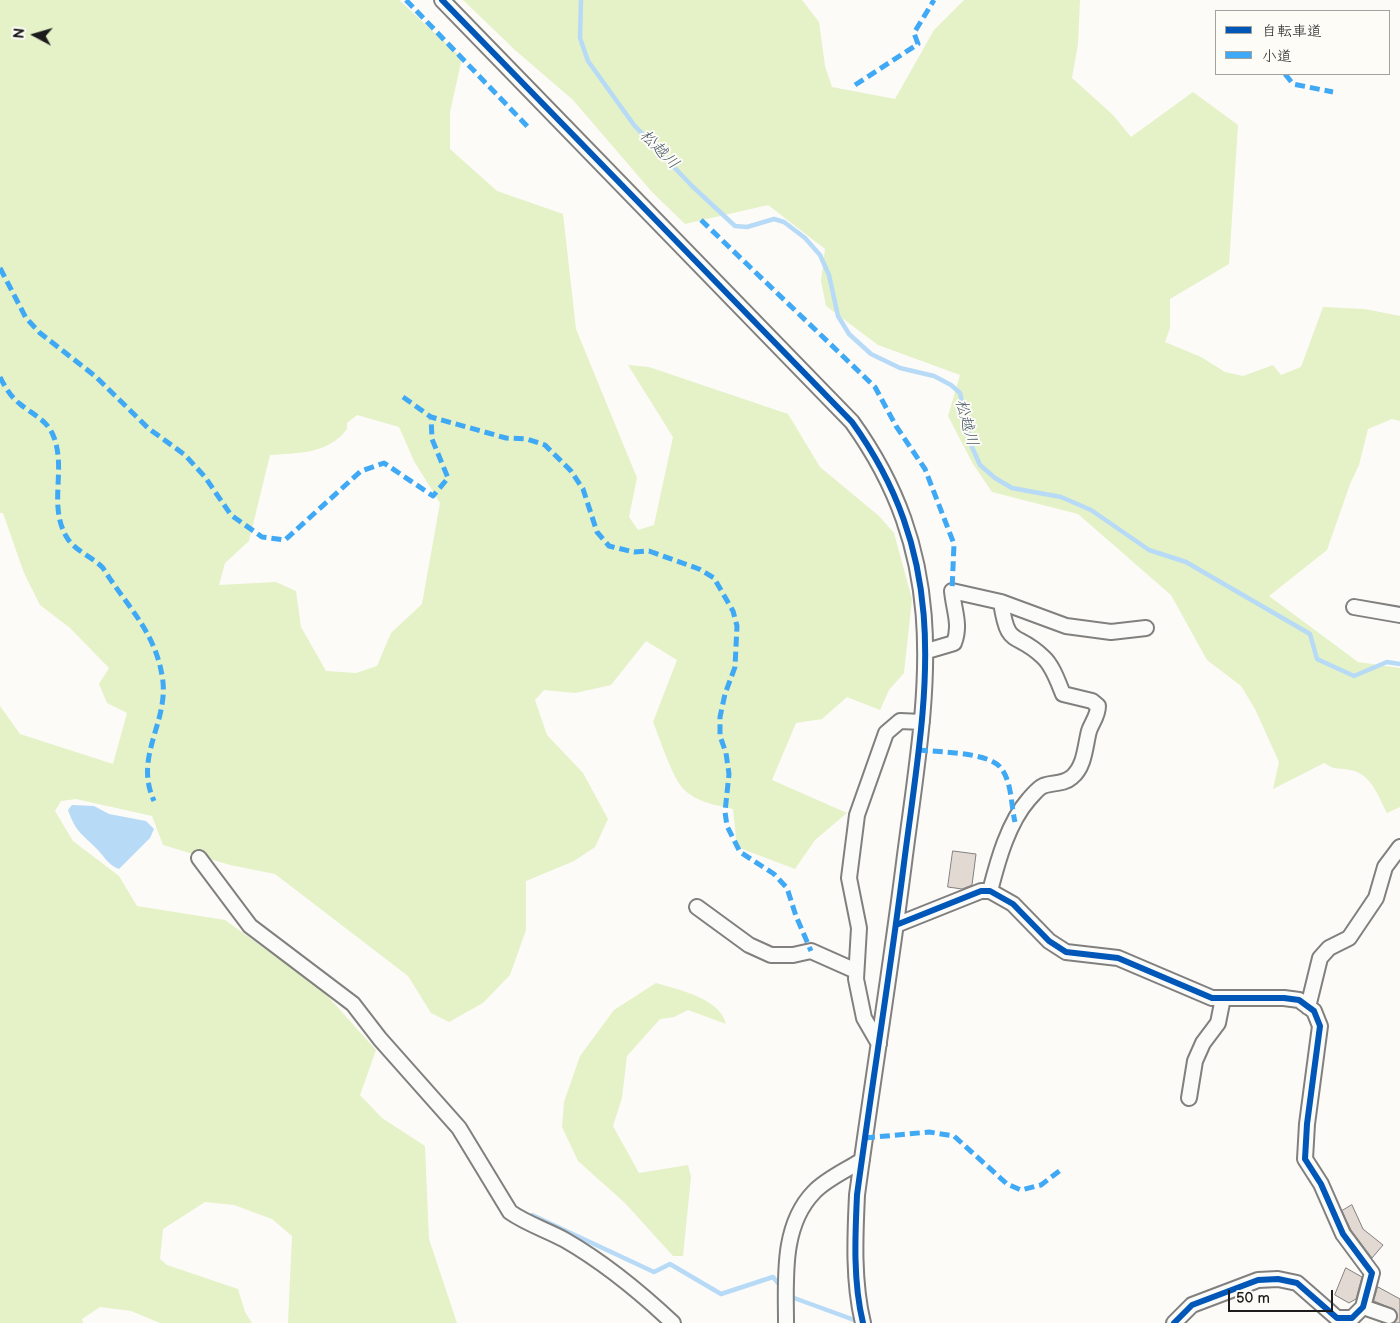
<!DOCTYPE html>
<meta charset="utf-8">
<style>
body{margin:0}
#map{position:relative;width:1400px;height:1323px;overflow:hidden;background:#fcfbf8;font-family:"Balsamiq Sans","Klee One",sans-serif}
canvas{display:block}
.legend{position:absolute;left:1215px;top:10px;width:175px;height:65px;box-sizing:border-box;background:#fdfcf7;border:1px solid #a3a29f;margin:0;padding:6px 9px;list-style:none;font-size:15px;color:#1c1c1c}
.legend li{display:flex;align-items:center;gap:10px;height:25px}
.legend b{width:25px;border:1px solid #a3a29f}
.north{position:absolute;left:10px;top:10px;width:50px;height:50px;-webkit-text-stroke:4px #fdfcf7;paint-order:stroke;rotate:276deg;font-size:14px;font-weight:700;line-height:20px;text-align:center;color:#1c1c1c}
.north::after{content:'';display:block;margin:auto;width:18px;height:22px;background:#1c1c1c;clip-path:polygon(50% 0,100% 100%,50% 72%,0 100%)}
.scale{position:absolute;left:1228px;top:1290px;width:105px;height:22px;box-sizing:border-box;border:2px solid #1c1c1c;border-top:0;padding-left:6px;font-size:15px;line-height:18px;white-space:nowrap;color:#1c1c1c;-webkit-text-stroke:4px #fdfcf7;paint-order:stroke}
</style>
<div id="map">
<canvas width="1400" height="1323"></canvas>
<ul class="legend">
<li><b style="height:6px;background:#0057b8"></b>自転車道</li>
<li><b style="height:6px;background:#3fa9f5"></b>小道</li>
</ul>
<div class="north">N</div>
<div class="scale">50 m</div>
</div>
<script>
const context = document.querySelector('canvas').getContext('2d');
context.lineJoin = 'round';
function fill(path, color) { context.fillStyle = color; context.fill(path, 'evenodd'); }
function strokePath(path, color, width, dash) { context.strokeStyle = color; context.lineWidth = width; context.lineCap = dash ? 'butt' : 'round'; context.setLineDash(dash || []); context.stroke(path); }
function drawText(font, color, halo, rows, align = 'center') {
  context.font = font + ' "Balsamiq Sans","Klee One",sans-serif'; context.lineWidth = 4; context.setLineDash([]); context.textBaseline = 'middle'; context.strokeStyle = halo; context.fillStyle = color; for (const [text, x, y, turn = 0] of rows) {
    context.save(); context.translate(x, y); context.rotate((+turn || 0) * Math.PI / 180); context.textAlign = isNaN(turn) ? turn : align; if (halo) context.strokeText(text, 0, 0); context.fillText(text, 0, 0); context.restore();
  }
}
const green = new Path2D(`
 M0,0H399L462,58L450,112V149L497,191L563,214L576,329L637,478L629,517L638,530L654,525L673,437L628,365L649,367L788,414L820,467L879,516L894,533L912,599L904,673L889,690L880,710L847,697L822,719L796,723L772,780L847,813L815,840L795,869L737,847L733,809C715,805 692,801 681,786C670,771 660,739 653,722L677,660L646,641L611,685L575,693L544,690L535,700L547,735L583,773L608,819L595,847L574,861L526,881V930L510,975L483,1003L449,1022L431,1013L408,976L275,874L230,865L163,845L152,816L76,799L61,801L55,811L73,841L119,876L137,906L225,920L322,990L376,1050L360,1095L382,1118L425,1146L429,1239L457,1323H288L292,1236L272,1219L234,1205L205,1202L163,1229L160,1259L167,1265L238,1289L245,1312L252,1323H160L131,1311L100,1307L82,1319L83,1323H0V706L20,734L113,764L127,713L107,703L99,684L109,668L70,628L40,605L24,573L3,513H0ZM357,415L399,427L414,461L440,503L422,604L391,633L377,666L356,673L326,671L301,627L296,591L276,582L219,585L225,563L249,541L270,455C299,453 328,454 347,429V423Z
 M463,0H802L819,22L825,66L832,87L895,99L934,30L964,0H1080L1078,44L1072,78L1113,115L1131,137L1193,92L1238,125L1229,264L1170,299V328L1165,342L1201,357L1225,372L1243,376L1273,365L1281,375L1301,367L1323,307L1365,309L1400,316V421L1392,419L1368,429L1359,465L1350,484L1327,550L1269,596L1358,662L1400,668V807L1387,813C1378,796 1371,773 1350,770C1336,767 1339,772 1324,763L1273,789L1279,762L1255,709L1241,686L1207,660L1171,595L1078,514L992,492L973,464L948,416L960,375L878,345L826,306L821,281L825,249L768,205L685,224L652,192L573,100L515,50Z
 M656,983C679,990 720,998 726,1024L688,1010L674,1017L660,1019L627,1056L622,1098L613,1126L639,1173L688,1165L691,1177L683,1256H673L625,1203L578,1161L562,1127L564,1102L580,1056L614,1010Z`);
const water = new Path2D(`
 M72,805L94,806L109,814L146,821L154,829L150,838L119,869C108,865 104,856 96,848C80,832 76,832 68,810Z`);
const stream = new Path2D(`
 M581,0L580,38L588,61L634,125L692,186L735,226L747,227L774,219L784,222L805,238L820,255L829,275L838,316L849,334L871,354L900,368L934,376L951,385L960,393L972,447L980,465L995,478L1012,488L1061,497L1091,510L1149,550L1186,562L1310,634L1317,659L1354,676L1387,662L1400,664
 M532,1215L654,1272L670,1264L721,1294L773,1277L783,1289
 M789,1294L794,1298L860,1322`);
const building = new Path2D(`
 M953,851L976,854L972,885L962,889L948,887Z
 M1352,1205L1363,1229L1383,1245L1372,1258L1351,1230L1342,1211Z
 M1346,1268L1362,1277L1356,1299L1349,1303L1335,1295Z
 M1378,1287L1400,1299V1323H1394L1397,1318L1395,1310L1374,1301Z`);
const minor = new Path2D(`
 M442,0L852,422C956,567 925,699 904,863C890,974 872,1084 857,1195C855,1237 853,1282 863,1323
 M1354,607L1400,615
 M927,651L954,643C961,625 954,611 952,591L1001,602L1066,626L1111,632L1146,628
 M199,858L250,926L353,1004L380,1039L459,1128L510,1212C527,1224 547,1230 565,1240C605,1263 640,1292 673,1323
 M990,891C998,860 1008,823 1029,799C1033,795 1038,788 1043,786C1052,782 1063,785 1072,777C1085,766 1085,746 1089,731C1092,722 1098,716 1098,706L1092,701L1063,694C1058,682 1053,666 1043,657C1015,630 1008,650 1001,602
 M697,907L749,945L771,955H793L811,951L856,971
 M896,925L981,891H990L1013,904L1049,941L1066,952L1118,958L1212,998H1284L1299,1000L1314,1011L1320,1026L1307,1124L1305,1159L1321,1184L1343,1234L1372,1273L1363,1307L1352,1318H1337L1297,1283L1278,1279L1258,1280L1192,1305L1174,1323
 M1308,1007L1320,958L1329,948L1349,938L1376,898L1385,867L1400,847
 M879,1044L864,1018L856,979L859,928L849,878L857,815L886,733L900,721L922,722
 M1189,1098L1195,1061L1203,1043L1218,1023L1223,998
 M1363,1307L1389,1316
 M786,1323C786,1279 781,1226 814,1192C826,1179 847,1170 862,1160`);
const quiet = new Path2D(`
 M406,0L529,128
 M1285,74L1293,84L1333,92
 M855,85L918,44L914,33L934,0
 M701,220L875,387L896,426L925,469L954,544L952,591
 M0,268L26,318L40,333L95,376L148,428L185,455L205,477L231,515L262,537L285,540L361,471L384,463L433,496L448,478L432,439L431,417
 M0,377C5,387 11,397 20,404C32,414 47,420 53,435C67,468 48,504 66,536C74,551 92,556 103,568C128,608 157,633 163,682C167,725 134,757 154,801
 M403,397L431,417L506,438L527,439L545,445L571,471L583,489L597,532L609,546L634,552L649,551L699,569L714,578L733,611L737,626L735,667L725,694L720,717V736L726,753L729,774L725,812L727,826L740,852L774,874L787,888L796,916L811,951
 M918,750C938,752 989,752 1001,768C1012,782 1011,806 1015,822
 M865,1138L929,1132L954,1136L1007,1184L1021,1190L1041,1185L1062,1169`);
const cycleway = new Path2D(`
 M442,0L852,422C956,567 925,699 904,863C890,974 872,1084 857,1195C855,1237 853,1282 863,1323
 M896,925L981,891H990L1013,904L1049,941L1066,952L1118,958L1212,998H1284L1299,1000L1314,1011L1320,1026L1307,1124L1305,1159L1321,1184L1343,1234L1372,1273L1363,1307L1352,1318H1337L1297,1283L1278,1279L1258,1280L1192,1305L1174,1323`);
const waterNames = [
 ["松越川",659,150,45],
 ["松越川",966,423,75]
];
fill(green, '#e5f1c6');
fill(water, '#b7daf7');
strokePath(stream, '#b7daf7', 4.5);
fill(building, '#e3d9d3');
strokePath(building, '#81807f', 1);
strokePath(minor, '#81807f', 18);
strokePath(minor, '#fbfbf9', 14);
strokePath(quiet, '#3fa9f5', 5, [10, 5]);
strokePath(cycleway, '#0057b8', 6);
drawText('italic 16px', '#485a69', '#fdfcf7', waterNames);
</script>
